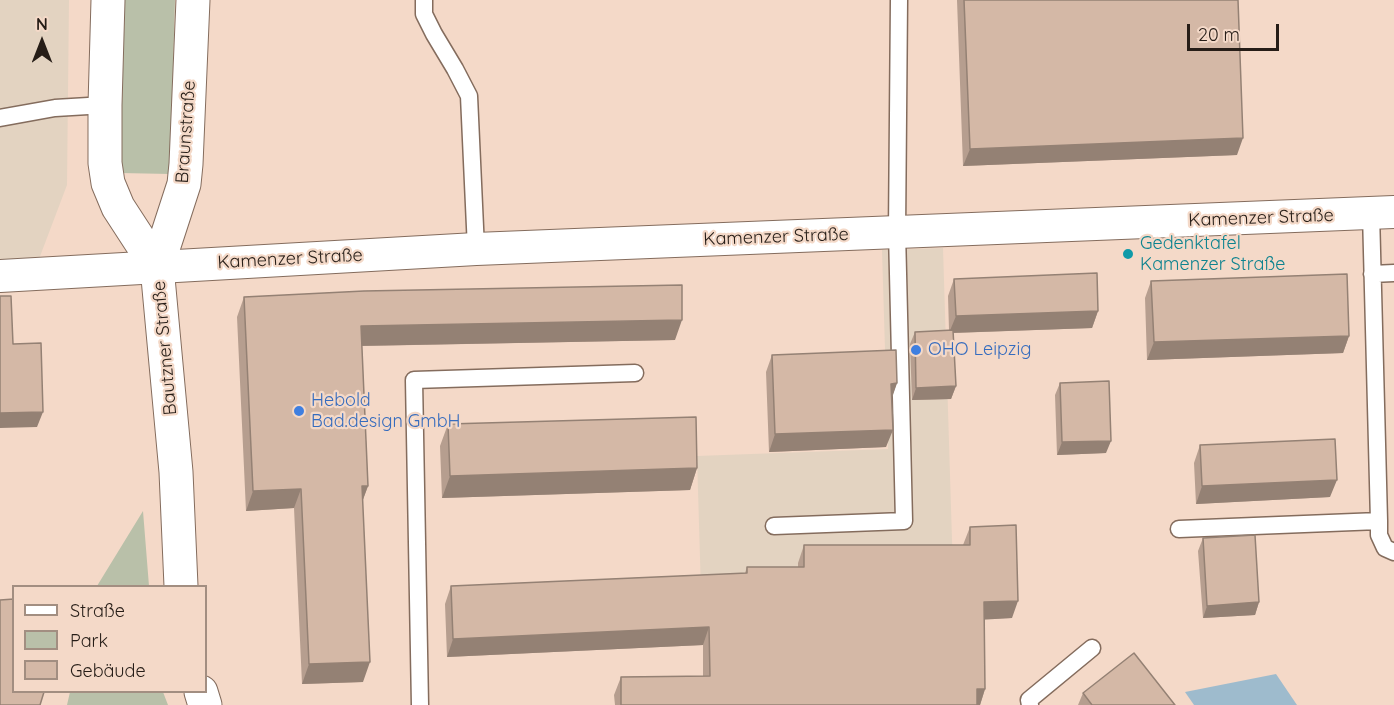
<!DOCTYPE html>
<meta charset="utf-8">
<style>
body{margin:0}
#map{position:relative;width:1394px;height:705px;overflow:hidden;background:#f4d9c8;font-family:Quicksand,sans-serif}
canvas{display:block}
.legend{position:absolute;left:12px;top:585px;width:195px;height:108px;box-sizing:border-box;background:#f4d9c8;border:2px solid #a28e81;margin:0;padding:8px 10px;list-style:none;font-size:18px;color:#261d17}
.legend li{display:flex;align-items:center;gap:12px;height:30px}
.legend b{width:30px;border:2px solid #a28e81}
.north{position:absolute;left:12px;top:12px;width:60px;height:60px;-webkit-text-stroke:4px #f4d9c8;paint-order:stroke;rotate:0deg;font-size:16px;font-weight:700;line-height:24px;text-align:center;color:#261d17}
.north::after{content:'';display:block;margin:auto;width:21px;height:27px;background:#261d17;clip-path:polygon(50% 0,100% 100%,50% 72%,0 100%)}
.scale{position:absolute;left:1187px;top:24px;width:92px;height:27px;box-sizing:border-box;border:3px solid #261d17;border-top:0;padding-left:8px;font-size:18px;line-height:21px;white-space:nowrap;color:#261d17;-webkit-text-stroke:4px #f4d9c8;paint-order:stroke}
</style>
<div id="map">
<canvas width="1394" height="705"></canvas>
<ul class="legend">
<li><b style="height:8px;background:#fff"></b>Straße</li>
<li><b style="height:16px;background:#b9c0a9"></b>Park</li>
<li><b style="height:16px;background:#d4b8a6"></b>Gebäude</li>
</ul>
<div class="north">N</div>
<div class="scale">20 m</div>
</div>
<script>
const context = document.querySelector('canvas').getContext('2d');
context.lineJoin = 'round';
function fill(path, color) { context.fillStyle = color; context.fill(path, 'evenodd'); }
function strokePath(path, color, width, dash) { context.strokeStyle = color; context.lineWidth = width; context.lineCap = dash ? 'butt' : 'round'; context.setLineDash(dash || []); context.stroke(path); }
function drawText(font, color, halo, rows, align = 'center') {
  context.font = font + ' Quicksand,sans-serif'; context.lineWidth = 4.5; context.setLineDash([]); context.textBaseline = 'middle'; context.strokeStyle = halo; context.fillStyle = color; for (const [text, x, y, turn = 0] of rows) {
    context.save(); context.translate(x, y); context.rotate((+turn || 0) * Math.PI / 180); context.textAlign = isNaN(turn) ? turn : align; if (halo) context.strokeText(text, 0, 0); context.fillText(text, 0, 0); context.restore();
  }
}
const commercial = new Path2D(`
 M0,0H69L67,185L39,259L0,260Z
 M943,248L955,637L701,592L697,456L888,449L882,250Z`);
const green = new Path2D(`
 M125,0H175L170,174L120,173Z
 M143,511L149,586H97Z
 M70,692H163L168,705H67Z`);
const water = new Path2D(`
 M1276,674L1297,705H1194L1185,692Z`);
const lane = new Path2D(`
 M424,0V14L434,34L455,69L469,96L476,249
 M0,118L55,108L105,105
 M1372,274L1394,273
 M1379,521V535L1385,548L1394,552
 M774,526L904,521L897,232L899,0
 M1179,529L1379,521L1371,213
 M420,705L414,380L635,373
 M1030,705L1029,700L1092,648`);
const street = new Path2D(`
 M0,276L476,249L1394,212`);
const secondary = new Path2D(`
 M108,0L105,105V163L108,183L118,207L157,267
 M181,586L176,472L157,267L184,184L186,164L193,0
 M201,692L205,705`);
const wall = new Path2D(`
 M957,0H1238L1237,155L963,166Z
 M954,279L1098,311L1092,328L953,333L956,386L951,399L912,400L910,344L915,332L949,330L948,296Z
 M1151,281L1349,336L1343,353L1147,360L1145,298Z
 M244,297L675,340L362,346L368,486L362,502L363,682L302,684L294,508L246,511L237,317Z
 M772,355L897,383L891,399L886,447L769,452L766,372Z
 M1060,383L1106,453L1057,455L1055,395Z
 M448,424L697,468L690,490L442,498L440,446Z
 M1200,445L1330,497L1196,504L1194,463Z
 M970,527L1012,618L985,619V689L980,705H615L614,695L621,677L703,676V645L447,657L445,604L451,586L745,573L747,567H798V563L804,545H963Z
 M1203,538L1259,602L1255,615L1203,618L1198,551Z
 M1083,693L1175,705H1078Z`);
const shadedWall = new Path2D(`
 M1243,138L1237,155L963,166L970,149Z
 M1098,311L1092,328L949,333L956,316Z
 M682,320L675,340L354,346L361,326Z
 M1349,336L1343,353L1147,360L1154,342Z
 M897,383L891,401V384Z
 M956,386L951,399L912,400L916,388Z
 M43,412L37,427L0,428V413Z
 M893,430L886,447L769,452L775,434Z
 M1111,441L1106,453L1057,455L1062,442Z
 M697,468L690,490L442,498L450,476Z
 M1337,480L1330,497L1196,504L1202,486Z
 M362,486H368L361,505Z
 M301,489L294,508L246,511L253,491Z
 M1018,601L1012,618L978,620L984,602Z
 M1259,602L1255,615L1203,618L1207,606Z
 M709,627L703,645L447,657L453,639Z
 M370,662L363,682L302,684L309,664Z
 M977,689H985L980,705H971Z`);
const building = new Path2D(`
 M964,0H1238L1243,138L970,149Z
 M1097,273L1098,311L956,316L954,279Z
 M1347,274L1349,336L1154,342L1151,281Z
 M682,285V320L361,326L368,486H362L370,662L309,664L301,489L253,491L244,297L364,291Z
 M0,296H11L13,344L41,343L43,412L0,413Z
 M953,330L956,386L916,388L915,332Z
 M896,350L897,383L891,384L893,430L775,434L772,355Z
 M1109,381L1111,441L1062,442L1060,383Z
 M696,417L697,468L450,476L448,424Z
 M1335,439L1337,480L1202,486L1200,445Z
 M1016,525L1018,601L984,602L985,689H977V705H621V677L710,676L709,627L453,639L451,586L747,573V567H804V545H970V527Z
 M1255,535L1259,602L1207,606L1203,538Z
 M14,599V692H44L40,705H0V600Z
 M1134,653L1175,705H1092L1083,693Z`);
const markers = [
 [1128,254,6,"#0f9aa8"],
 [916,350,6,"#3f7fe0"],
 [299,411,6,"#3f7fe0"]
];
const streetNames = [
 ["Braunstraße",186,132,-86],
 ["Kamenzer Straße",1261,218,-2],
 ["Kamenzer Straße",776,237,-2],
 ["Kamenzer Straße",290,259,-3],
 ["Bautzner Straße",165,348,-95]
];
const cultureNames = [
 ["Gedenktafel",1140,244],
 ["Kamenzer Straße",1140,265]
];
const shopNames = [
 ["OHO Leipzig",928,350],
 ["Hebold",311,401],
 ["Bad.design GmbH",311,422]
];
fill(commercial, '#e3d3c1');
fill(green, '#b9c0a9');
fill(water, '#9ebbcd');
strokePath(lane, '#846c5d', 19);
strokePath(street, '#846c5d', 34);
strokePath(secondary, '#846c5d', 35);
strokePath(lane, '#fff', 16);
strokePath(street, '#fff', 32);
strokePath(secondary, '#fff', 33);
fill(wall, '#b69e8f');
fill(shadedWall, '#948174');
fill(building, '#d4b8a6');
strokePath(building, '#948174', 1.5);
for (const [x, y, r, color] of markers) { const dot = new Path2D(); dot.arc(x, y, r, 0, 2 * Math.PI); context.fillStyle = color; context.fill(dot); strokePath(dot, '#f4d9c8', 2); }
drawText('18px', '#261d17', '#f4d9c8', streetNames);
drawText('18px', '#0d838f', '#f4d9c8', cultureNames, 'left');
drawText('18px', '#366cbe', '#f4d9c8', shopNames, 'left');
</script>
